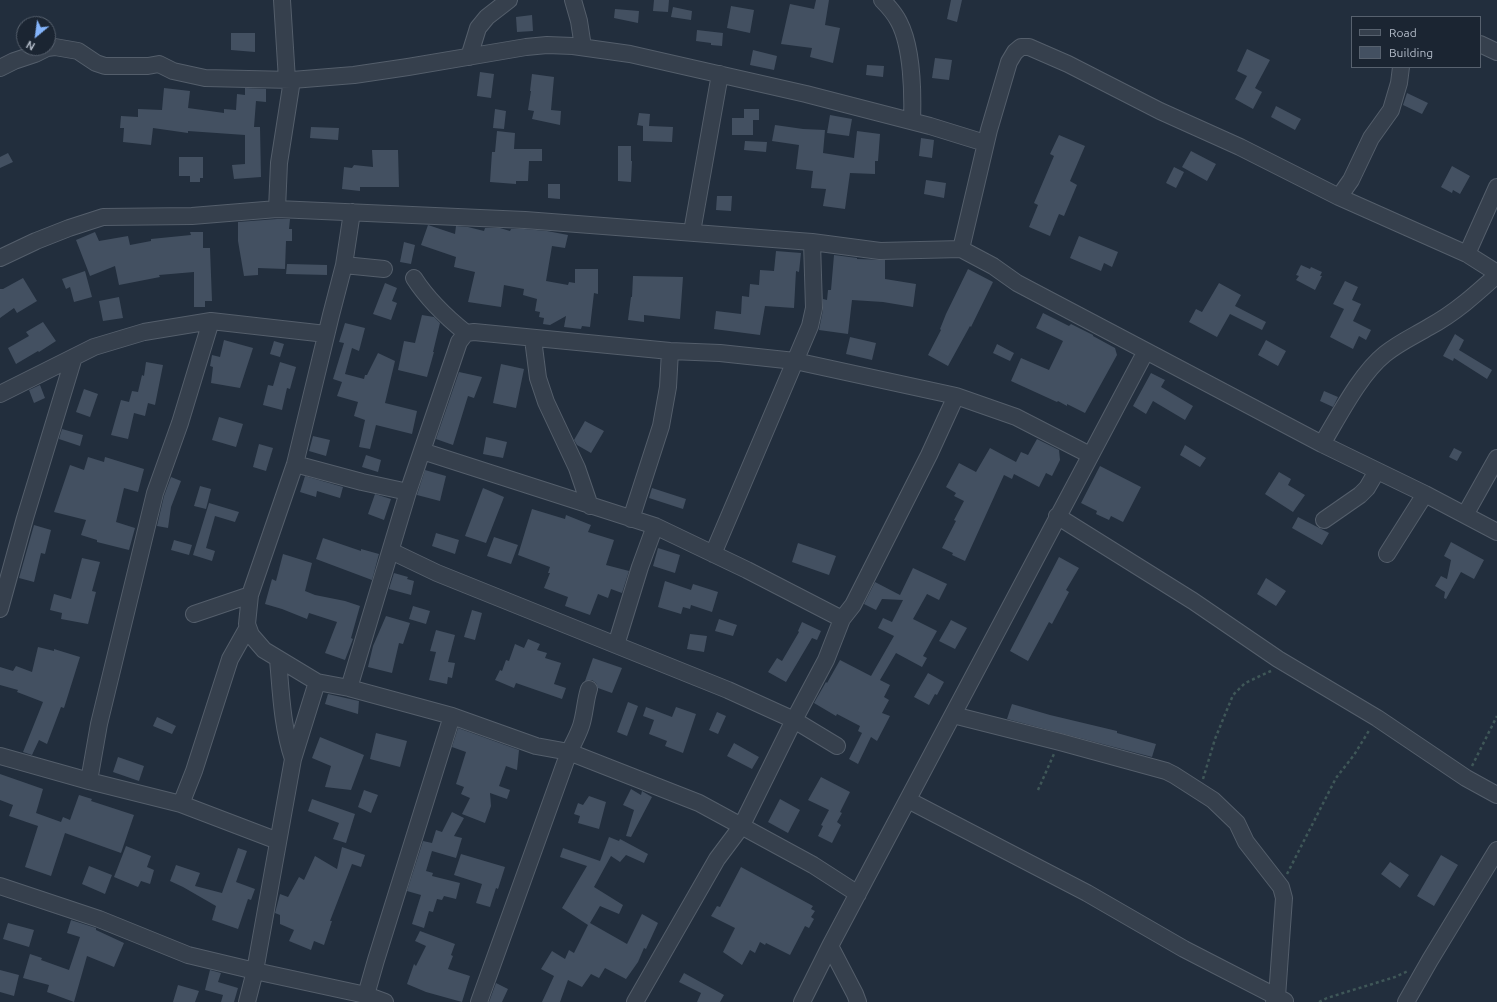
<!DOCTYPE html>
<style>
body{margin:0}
#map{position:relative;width:1497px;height:1002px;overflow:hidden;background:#222e3d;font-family:Ubuntu,sans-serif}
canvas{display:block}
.legend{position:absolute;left:1351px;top:16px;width:130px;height:52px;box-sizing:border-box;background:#1b2532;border:1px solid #57616e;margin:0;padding:5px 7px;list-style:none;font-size:12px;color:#b2bbc8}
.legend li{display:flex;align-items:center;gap:8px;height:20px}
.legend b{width:20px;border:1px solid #57616e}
.north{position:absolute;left:16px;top:16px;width:40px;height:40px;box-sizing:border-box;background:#1b2532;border:1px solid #57616e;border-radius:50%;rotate:209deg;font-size:11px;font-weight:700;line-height:16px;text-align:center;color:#b2bbc8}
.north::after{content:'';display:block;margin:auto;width:14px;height:18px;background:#84b4fb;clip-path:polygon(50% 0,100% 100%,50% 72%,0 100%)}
</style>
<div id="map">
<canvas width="1497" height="1002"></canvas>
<ul class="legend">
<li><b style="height:5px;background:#36404d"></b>Road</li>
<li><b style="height:11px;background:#435061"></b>Building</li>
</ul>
<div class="north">N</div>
</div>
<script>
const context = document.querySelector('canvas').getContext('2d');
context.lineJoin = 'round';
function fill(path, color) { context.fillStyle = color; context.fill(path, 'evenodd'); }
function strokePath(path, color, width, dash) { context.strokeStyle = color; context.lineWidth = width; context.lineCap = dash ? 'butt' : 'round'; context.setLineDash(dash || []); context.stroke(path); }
const building = new Path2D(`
 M654,0H669L668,12L653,11Z
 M816,0H829L825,25L840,28L833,63L810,57L812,48L781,44L790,4L814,9Z
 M951,0H962L957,22L947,19Z
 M731,6L754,10L750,33L727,28Z
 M673,7L692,11L691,20L671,17Z
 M615,9L639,11L638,23L614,18Z
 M532,15L533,31L517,32L516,17Z
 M697,30L723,33L722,46L711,45V43L696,41Z
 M231,33H255V52L231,50Z
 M1247,49L1270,60L1255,88L1262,92L1253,109L1235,99L1247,76L1237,71Z
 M753,50L777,56L774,70L750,65Z
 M935,58L952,60L949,80L932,78Z
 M867,65L884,66L883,77L866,75Z
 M480,72L494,74L491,98L477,96Z
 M532,74L554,77L551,110L561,111L560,125L532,119L534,111L528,110L531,91H530Z
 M164,88L190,91L188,108L224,113V109L236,110L237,94L245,95V88L266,89V102L256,101L254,127H260L261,177L234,179L232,165L245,164V135L188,131V133L153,128L151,145L123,142L124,128H120L121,116L138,117V109L162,110Z
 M1407,93L1428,103L1422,114L1403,105Z
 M1276,106L1301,119L1295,130L1271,117Z
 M495,109L506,111L504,129L493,128Z
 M744,109H759V120H753V135H732V118H744Z
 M639,113L650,114L649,126L673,127L672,142L643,141V126L637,125Z
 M830,115L852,119L849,136L827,133Z
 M775,125L803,129L825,130L823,153L854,158L857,131L880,134L878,161H875V174L850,173L845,209L823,206L826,189L811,188L813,171L796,169L799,145L772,141Z
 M311,127L339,128L338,140L310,138Z
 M497,131L515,133L514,149H542V161H529L528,181H516V184L490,182L492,152H495Z
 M1059,135L1085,146L1070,181L1077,185L1064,216L1059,214L1050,236L1029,227L1038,205L1034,203L1054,156L1050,154Z
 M921,138L934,140L932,158L919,156Z
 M745,141L767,142L766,152L744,150Z
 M618,146H631V161H632L631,182L618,181Z
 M372,150H398L399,187H360V191L342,189L344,167L352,168L354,165L373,167Z
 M1191,151L1216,164L1207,181L1182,167Z
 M8,153L13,162L0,168V157Z
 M179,157H203V178H200V182H190V176H179Z
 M1452,166L1470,176L1460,194L1453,190L1452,193L1441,187Z
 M1174,167L1184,172L1176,188L1166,183Z
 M926,180L946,183L944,198L924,194Z
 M548,184H560V199L548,198Z
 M717,196H732L731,211L716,210Z
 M277,219H290L289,229H292V241H286L285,269L258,268V275L244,276L238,241V222Z
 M428,225L455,234L456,226L468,227L484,231L485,228H500L510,231L511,229H524L547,231L568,235L565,248L552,246L546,281L568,285L569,282L575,283V269H598V294L594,293L590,327L582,326L581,329L564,327L566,316L550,325L543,324L544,318L539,317L540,312L535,311L537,299L523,295L524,289L504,285L501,307L468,302L475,272L454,267L456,257L421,245Z
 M95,232L99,241L128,236L130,245L151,241V239L191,235L190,232H203V248H210L212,301H205V307H194V272L159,275L160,277L119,285L115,266L90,276L76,240Z
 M1079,236L1118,252L1112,267L1104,263L1101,271L1070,258Z
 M404,242L415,245L411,264L400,262Z
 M776,251L801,253L799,272L796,271L794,308L765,306L760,335L714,329L716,311L741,314L742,296L749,297L750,284L759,285L760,270L774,271Z
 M834,255L857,258V259L885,260V279L916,284L913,307L883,302L852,300L848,334L819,330L823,310V299L827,300L828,290H831Z
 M287,264L327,265V275L286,274Z
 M1301,265L1310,269L1311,267L1322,272L1320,276H1322L1315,290L1296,280L1299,276L1296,275Z
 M968,269L993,282L971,327L970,326L948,366L928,355L941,330L940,329L946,314Z
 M85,271L92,297L74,302L70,287L66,289L62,279Z
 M633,276L683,277L680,319L644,315V322L628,320L631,297H632Z
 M23,278L37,301L17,313L14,308L0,318V289H3Z
 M1345,281L1358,287L1352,300L1361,304L1353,321L1371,330L1366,340L1359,336L1353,349L1330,337L1344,309L1333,304Z
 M385,283L397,288L392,301L397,303L391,320L373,314Z
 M1219,283L1241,295L1235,306L1266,322L1262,330L1230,314L1217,337L1189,322L1196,309L1202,312Z
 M119,297L123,318L103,321L99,301Z
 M1043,313L1069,326L1071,324L1093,335V336L1115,348L1117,355L1085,413L1067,404V406L1058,401L1057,402L1011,381L1021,358L1049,370L1063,341L1036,328Z
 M422,315L434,317L440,323L433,352H434L427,377L398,370L404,341L415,343Z
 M43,322L56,341L39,352L38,351L16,364L8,348L29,336L26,332Z
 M345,323L365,328L359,351L352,348L345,374L364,379L365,375H367L378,353L395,361L385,403L417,411L412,434L376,425L370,449L359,447L365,420L354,416L358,402L337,396L342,382L333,379L344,343L339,342Z
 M1455,334L1464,340L1459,350L1492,370L1487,379L1454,358L1453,361L1443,356Z
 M850,337L876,343L872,360L846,354Z
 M224,340L253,348L240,388L211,383L213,367L210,366L212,355L220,357Z
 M1266,340L1286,351L1278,366L1258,355Z
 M274,341L284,344L280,357L270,354Z
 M997,344L1014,353L1010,361L993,353Z
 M146,362L163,365L155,405L148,403L145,416L134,413L128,439L111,435L121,400L129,402L132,391L138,392L142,375L144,376Z
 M280,362L296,367L290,389L287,388L282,410L263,405L268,385L273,386Z
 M501,364L524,369L516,408L493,403Z
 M459,372L482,377L474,398L468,396L453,445L436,439Z
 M1151,373L1165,380L1161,387L1193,406L1185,420L1153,401L1146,414L1133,406Z
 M40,385L45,398L34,403L29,390Z
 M84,389L98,394L90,417L76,412Z
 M1324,391L1338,397L1333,407L1320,401Z
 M219,417L243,424L236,447L212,440Z
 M585,421L604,431L591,453L577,445L574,440Z
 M62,429L83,435L80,446L59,439Z
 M313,436L330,440L326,456L309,451Z
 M486,437L507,442L503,458L483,454Z
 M1037,439L1059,450L1060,460L1052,476L1046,473L1039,487L1014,474L1012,479L1004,475L965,561L952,555L953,553L942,548L956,521L954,520L964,501L954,496L956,493L946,487L959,463L976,472L990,448L1016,462L1021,452L1028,455Z
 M259,444L273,448L266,471L253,467Z
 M1185,445L1206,458L1200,467L1180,455Z
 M1454,448L1462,452L1457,461L1449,457Z
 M366,455L381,460L378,472L362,467Z
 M88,457L104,462L105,457L144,469L138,492L124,488L116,522L135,528L129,550L97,542V540L81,535L86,520L54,512L70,465L84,470Z
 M1100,466L1141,487L1123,522L1111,516L1109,520L1096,514L1097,511L1081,503Z
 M425,470L446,476L440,501L417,495Z
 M1279,472L1291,479L1288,485L1305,495L1293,512L1265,494Z
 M305,476L343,487L340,498L317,491L316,497L300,492Z
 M171,477L181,481L171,507L168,528L157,526L164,496Z
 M200,486L211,489L206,509L194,506Z
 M483,488L504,497L486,543L465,536Z
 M652,488L686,499L683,509L649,498Z
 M375,494L391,499L384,520L368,514Z
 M209,503L239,512L235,522L215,516L206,548L215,551L212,561L193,555Z
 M532,509L565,519L566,515L591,525L588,532L614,540L606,565L629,571L622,593L611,589L608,598L598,594L590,615L565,606L568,597L544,588L550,573H548L550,567L518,555Z
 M1298,517L1329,533L1322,545L1292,528Z
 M34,525L51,530L45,554L41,553L34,582L19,578Z
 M436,533L459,540L455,554L432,546Z
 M494,537L518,545L511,564L487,556Z
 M323,538L361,551V549L379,554L372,580L316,559Z
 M174,540L192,545L189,555L171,550Z
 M1451,542L1484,560L1474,579L1461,572L1446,599L1444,598L1445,592L1435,586L1441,576L1447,579L1451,560L1444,556Z
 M798,543L836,556L829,575L792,562Z
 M658,548L680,555L675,573L653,566Z
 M283,554L312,563L305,591L315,595L345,601L360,606L351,638L353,639L345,660L325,653L337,622L309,613L307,619L282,609L265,604L272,579L276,581Z
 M1059,557L1079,568L1066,590L1069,592L1052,624L1049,622L1028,661L1010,651Z
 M82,558L100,562L92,591L96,592L88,624L61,619L62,613L50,610L54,594L71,599Z
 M913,568L947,584L939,600L927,594L913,619L937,631L923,656L927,658L922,667L896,653L880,680L890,685L884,697L889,700L882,713L890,716L877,741L871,737L858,764L849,759L862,733L858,731L860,726L837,714L836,716L814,703L826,682L827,683L840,660L871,676L894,636L878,628L883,618L892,622L903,600L882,599L876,610L864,604L875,582L900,595Z
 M394,573L408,577L407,579L414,581L411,595L389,589Z
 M1266,578L1286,591L1276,606L1257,594Z
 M665,581L691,590L693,584L718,592L712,612L691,605L690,609L683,607L681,614L658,607Z
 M413,606L430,611L426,624L409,619Z
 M472,610L482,613L475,640L464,637Z
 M386,616L410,623L403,644L399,643L392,673L368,667L373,646Z
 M719,619L737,625L733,636L715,631Z
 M951,620L967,628L955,649L939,641Z
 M802,622L821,631L817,640L812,638L786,682L768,672L777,658L782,661L799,632L798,631Z
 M436,630L455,635L448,662L455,663L452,678L448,677L447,684L429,680L436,652L430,651Z
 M690,634L707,636L704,652L687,649Z
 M528,639L540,644L537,650L547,653L545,658L561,663L554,684L566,688L562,699L516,683L514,688L495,680L500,670L502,671L506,660L509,661L515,644L524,648Z
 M38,647L54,651V649L80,657L64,708L61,707L47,744L39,740L32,755L23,752L43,702L17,692L18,690L0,685V667L13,671L16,666L32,672Z
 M593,658L622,668L612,693L598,688L596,683L592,680L585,681Z
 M928,673L944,682L937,695L935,694L929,705L914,697Z
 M328,694L359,701L358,714L325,704Z
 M628,702L638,706L627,736L617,732Z
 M1012,704L1050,715L1117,731V733L1156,744L1152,757L1007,719Z
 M646,707L672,717L676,707L696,714L683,753L665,746L667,741L649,734L654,720L643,716Z
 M717,712L726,716L718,734L709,730Z
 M157,717L176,726L172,734L153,726Z
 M458,728L519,750L517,770L506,766L499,786L510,790L507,799L490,793L491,806L485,823L462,814L470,798L461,794L464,787L456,784L466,752L452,747Z
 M376,733L407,741L400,767L370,759Z
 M320,737L364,755L351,790L325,787L331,766L312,758Z
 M734,743L759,757L752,769L727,756Z
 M118,757L144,766L139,781L113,772Z
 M0,774L43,789L36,813L61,822L63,817L70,820L79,795L92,799L91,801L134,815L121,853L65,833L51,876L25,867L38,826L9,816L13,805L0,800Z
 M821,777L850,792L840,812L842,813L837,822L841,825L832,843L818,836L823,826L821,825L829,810L808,800Z
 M631,789L641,795L642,791L652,797L631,837L626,836L634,810L623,805Z
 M364,790L378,795L371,813L358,807Z
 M589,796L606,802L599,829L578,823L580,816L574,814L578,803L583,805Z
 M312,799L355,814L346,843L333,839L339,823L308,811Z
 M780,799L800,810L788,833L768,822Z
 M452,812L464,818L454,836L462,838L456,858L432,851L426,871L433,873L432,876L460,883L456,899L444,896L442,900L437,899L433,912L429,911L424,928L412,924L421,895L407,891L423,841L432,843L436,830L442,832Z
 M609,837L619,841L620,839L648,854L644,863L626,855L620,862L611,856L594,887L623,905L619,914L600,906L590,923L627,944L642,914L658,923L646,949L644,948L638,962L626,979L605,968L599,978L591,974L582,987L568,980L560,1002H542L554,976L541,969L552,951L565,959L569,950L574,953L588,925L562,908L587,866L560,857L563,848L600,861Z
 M126,846L151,856L147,867L154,870L150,884L141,881L138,887L114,877Z
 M342,847L365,855L361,867L352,864L330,921H332L324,945L314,941L311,950L289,941L294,930L280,924V915L275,913L280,894L288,897L299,877L304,880L315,856L337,869Z
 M238,848L247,851L236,882L255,889L251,900L248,899L238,929L212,920L216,906L183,887L170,881L176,865L200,873L195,886L222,893Z
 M461,854L505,867L498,889L496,888L490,907L476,903L482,884L454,875Z
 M1441,855L1458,865L1434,906L1417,896Z
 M1390,862L1409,875L1400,888L1381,874Z
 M89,866L112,875L105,894L82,884Z
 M741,867L813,906L811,909L815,911L811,917L814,919L809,928L805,926L790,955L766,943L765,945L760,942L755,953L750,950L742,965L723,952L735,928L711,916L717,906L720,907Z
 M71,920L96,928V930L124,943L114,967L87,956L74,1002L47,992L49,985L23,978L30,954L42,958L41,960L69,970L80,937L67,933Z
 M8,923L34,930L29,947L3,939Z
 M420,931L455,944L451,955L453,956L448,969L470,976L462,1002L426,992L407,984L414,964L416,966L426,946L415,941Z
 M0,970L19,975L14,996L0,992Z
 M210,970L221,973L218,982L238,988L234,1002H221L223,995L205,990Z
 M684,973L724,995L720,1002H697L701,993L679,982Z
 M496,983L508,989L502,1002H489Z
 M178,985L199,991L195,1002H173Z`);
const path = new Path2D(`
 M1472,766L1497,716
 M1203,779L1215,739L1233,695L1245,683L1271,671
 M1038,790L1054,754
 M1287,874L1336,778L1354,755L1370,729
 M1319,1002L1327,998L1395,977L1408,971`);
const minor = new Path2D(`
 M282,0L287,80
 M573,0L579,21L583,47
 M882,0C889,7 895,14 899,22C912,47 913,93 912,121
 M1480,44L1497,52
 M469,57L478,28L487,17L509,0
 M0,68L14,61L35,54L47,48L55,47L78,51L96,63L105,66H148L159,64L173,71L205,78L292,80L354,75L408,67L526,47L547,45L573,46L630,54L806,94L930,126L985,143
 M1339,197L1351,180L1371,138L1391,110L1399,83L1401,67
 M277,209L279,163L292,80
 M352,212L344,265L331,315L295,464L250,595L247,624L251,635L264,650L317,682L349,688L452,716L536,746L569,752L699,803L813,865L858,894
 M692,232L720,74
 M961,249L989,130L1009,62L1015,52L1021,47H1029L1068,64L1160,111L1240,147L1339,197L1467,254L1497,273
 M1467,254L1497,187
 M0,258L36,241L69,228L103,217L192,216L277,209L525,220L812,242L880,251L961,249L993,266L1017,283L1146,351L1322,444L1425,494L1497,532
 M344,265L384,269
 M414,278C428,300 446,317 466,333
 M533,339L538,378L546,402L577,468L590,506
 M0,394L94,347L144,332L211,321L326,334
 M1322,444C1339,416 1360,374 1385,354C1400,342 1414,336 1429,327C1455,313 1476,294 1497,275
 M422,451L655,526L747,570L842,619
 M295,464L362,482L408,492
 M1465,515L1497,458
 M1057,516L1193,601L1278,659L1377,718L1466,778L1497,795
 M631,519L661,426L668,387L670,351
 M1324,520L1360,495L1367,488L1377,471
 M391,551L437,573L728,690L794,720L837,746
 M713,554L810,326L814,308L812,242
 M1387,554L1425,494
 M0,609L25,518L74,357
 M194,614L250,595
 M616,645L640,567L655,526
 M278,659C281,693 282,726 293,759
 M349,688L408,492L459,342L466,333L474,332L670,351L720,353L795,361L956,396L1016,417L1090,455
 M953,715L1060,742L1166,771L1174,775L1213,800L1237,823L1246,842L1281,887L1284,898L1277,997L1274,1002
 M0,756L89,781L181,804L278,841
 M89,781L99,724L155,493L180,423L211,321
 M908,800L1087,893L1184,949L1285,1001
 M181,804L194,771L230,659L248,627
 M0,886L99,919L188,955L255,971L366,995L385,1002
 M830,946L855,994L858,1002
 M366,995L376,960L452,716
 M247,1002L255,971L293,759L317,682
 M479,1002L569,752C573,744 578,735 581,726C585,714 585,701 589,689
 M635,1002L717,859L741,827L794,720L826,660L842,619L853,605L929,455L956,396
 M802,1002L830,946L1146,351
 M1406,1002L1430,960L1497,850`);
fill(building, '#435061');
strokePath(minor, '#545e6b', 18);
strokePath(path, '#3f5758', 2.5, [3, 3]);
strokePath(minor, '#36404d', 16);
</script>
